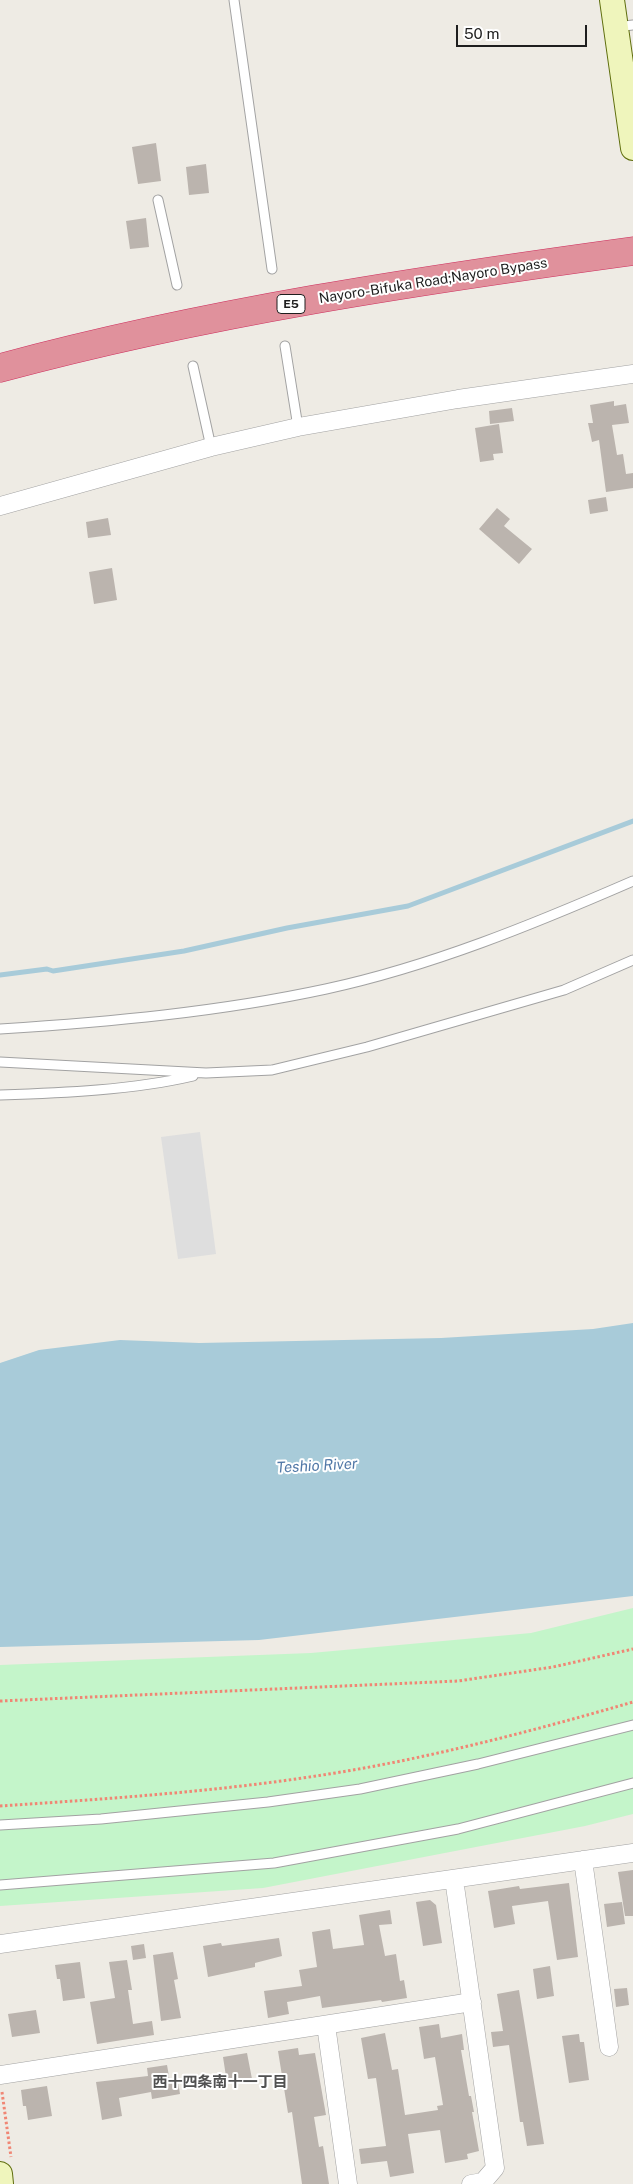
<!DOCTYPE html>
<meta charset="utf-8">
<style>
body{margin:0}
#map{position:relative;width:633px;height:2184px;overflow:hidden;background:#eeebe4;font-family:"Public Sans",sans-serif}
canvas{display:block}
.scale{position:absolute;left:456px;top:25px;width:131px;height:22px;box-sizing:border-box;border:2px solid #1e1e1e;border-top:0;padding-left:6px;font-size:15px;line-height:18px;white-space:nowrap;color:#1e1e1e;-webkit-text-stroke:4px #fff;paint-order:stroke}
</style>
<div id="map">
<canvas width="633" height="2184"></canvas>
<div class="scale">50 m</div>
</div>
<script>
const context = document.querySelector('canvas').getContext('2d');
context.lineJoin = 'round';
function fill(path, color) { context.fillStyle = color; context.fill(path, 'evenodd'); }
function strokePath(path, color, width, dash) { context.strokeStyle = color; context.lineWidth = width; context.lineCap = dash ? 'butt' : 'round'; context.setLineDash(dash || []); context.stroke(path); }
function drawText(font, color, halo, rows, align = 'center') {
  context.font = font + ' "Public Sans","Noto Sans JP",sans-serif'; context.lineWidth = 4; context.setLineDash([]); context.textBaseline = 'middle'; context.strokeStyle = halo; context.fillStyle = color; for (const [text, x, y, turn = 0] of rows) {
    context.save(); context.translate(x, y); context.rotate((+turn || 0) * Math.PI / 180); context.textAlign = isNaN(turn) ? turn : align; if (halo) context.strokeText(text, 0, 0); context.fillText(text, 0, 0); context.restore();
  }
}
const park = new Path2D(`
 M633,1608V1814L585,1826L263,1888L0,1906V1665L311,1653L531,1633Z`);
const parking = new Path2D(`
 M200,1132L216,1254L178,1259L161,1137Z`);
const water = new Path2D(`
 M633,1323V1596L259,1640L0,1647V1363L39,1350L120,1340L199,1343L441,1338L593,1329Z`);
const stream = new Path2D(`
 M0,975L47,969L53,971L184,951L287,928L408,906L633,821`);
const building = new Path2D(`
 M156,143L161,181L138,184L132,147Z
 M206,164L209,193L189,195L186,167Z
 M146,218L149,247L130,249L126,221Z
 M614,401V406L626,404L629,423L612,425L617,455L623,454L626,474L633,473V488L606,492L599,440L592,442L588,423H593L590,405Z
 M512,408L514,421L490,424L489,411Z
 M499,424L503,453L493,454L494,460L480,462L475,428Z
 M606,497L608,511L590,514L588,500Z
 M497,508L510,519L504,526L532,549L519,564L479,529Z
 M108,518L111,535L88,538L86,522Z
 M112,568L117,600L94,604L89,572Z
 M633,1870V1916H625L618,1872Z
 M569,1883L578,1957L557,1960L548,1901L512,1906L515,1924L494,1928L488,1891L519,1886L520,1889Z
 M430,1900L436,1905L442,1943L423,1946L416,1902Z
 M622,1902L625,1924L607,1927L604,1904Z
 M390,1910L392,1924L379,1925L385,1956L396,1954L400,1981L404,1980L407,1998L382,2002L381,2000L322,2008L320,1996L287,2002L289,2014L268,2018L264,1991L302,1986L299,1970L317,1967L312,1932L330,1929L333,1949L364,1945L359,1915Z
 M279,1938L282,1956L255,1963V1967L208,1977L203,1946L221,1943L222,1946Z
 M144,1944L146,1958L133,1960L131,1946Z
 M173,1952L178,1979L174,1980L181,2018L161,2021L153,1955Z
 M127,1960L132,1990H128L133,2024L152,2021L154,2035L97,2044L90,2002L115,1998L109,1962Z
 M80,1962L85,1998L63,2001L60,1979H57L55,1965Z
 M550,1966L554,1996L537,1999L533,1969Z
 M627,1988L629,2005L616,2007L614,1989Z
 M519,1990L544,2144L527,2146L523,2122H520L509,2045L493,2047L491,2032L503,2031L497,1994Z
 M36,2010L40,2033L12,2037L8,2014Z
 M439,2024L441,2038L462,2034L464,2050H461L469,2096H471L474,2112H472L479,2151L467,2154L468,2159L445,2163L440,2130L408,2134L414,2173L390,2177L387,2161L361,2164L359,2149L386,2146L376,2078L368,2079L361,2038L385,2033L392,2070L398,2069L405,2115L438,2110L437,2106L443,2105L435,2057L424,2059L419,2027Z
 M579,2034L580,2042H584L589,2080L569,2083L562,2036Z
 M298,2048L299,2055L315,2053L326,2115L314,2117L319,2147L323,2146L329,2184H302L292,2112L288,2113L278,2051Z
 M247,2053L252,2079L227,2083L223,2057Z
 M167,2065L170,2082L178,2081L180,2094L152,2099L151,2092L119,2098L122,2116L102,2120L96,2082L148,2076L147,2068Z
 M47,2086L52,2116L28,2120L26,2106H23L21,2090Z`);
const path = new Path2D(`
 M0,1701L458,1681L553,1667L633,1649
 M0,1806C105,1799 212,1792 316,1776C423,1760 529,1732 633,1702
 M2,2092L11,2157`);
const lane = new Path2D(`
 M234,0L272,269
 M616,27L633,25
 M158,200L177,285
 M285,346L298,427
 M193,366L211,447
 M0,1029C110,1022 219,1012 326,989C432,966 534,924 633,881
 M0,1062L206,1073L272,1070L367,1047L564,990L633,960
 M0,1095C62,1093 133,1090 193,1076
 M0,1825L101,1819L268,1802L360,1789L478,1764L633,1725
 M0,1885L274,1863L458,1829L633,1783`);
const street = new Path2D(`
 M0,506L211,447L298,427L458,399L633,374
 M583,1860L609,2047
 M454,1879L495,2168L483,2182L471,2184
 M0,1944L633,1853
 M326,2025L348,2184
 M0,2075L472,2002`);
const secondary = new Path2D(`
 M612,0L633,148
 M0,2174L1,2184`);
const highway = new Path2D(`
 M0,368C207,312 421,280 633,251`);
const shields = [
 [291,304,28]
];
const shieldNames = [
 ["E5",291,304]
];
const streetNames = [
 ["Nayoro-Bifuka Road;Nayoro Bypass",433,281,-9]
];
const waterNames = [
 ["Teshio River",317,1466,-3]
];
const neighbourhoodNames = [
 ["西十四条南十一丁目",220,2082]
];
fill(park, '#c4f5ca');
fill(parking, '#dedede');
fill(water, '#a8cbd9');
strokePath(stream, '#a8cbd9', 5);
fill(building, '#bbb4ae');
strokePath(lane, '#a2a2a2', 11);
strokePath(street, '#a2a2a2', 19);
strokePath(secondary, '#5e6d0c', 26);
strokePath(highway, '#cd305e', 29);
strokePath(path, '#f08674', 3, [2.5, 2.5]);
strokePath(lane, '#fff', 9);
strokePath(street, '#fff', 18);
strokePath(secondary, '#eff5bc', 24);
strokePath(highway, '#e0919c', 28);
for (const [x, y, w] of shields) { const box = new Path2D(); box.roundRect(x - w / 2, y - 9.5, w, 19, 4); context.fillStyle = '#fff'; context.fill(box); strokePath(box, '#1e1e1e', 1); }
drawText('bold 12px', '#1e1e1e', null, shieldNames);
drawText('14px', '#1e1e1e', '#fff', streetNames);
drawText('italic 15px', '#5178a7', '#fff', waterNames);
drawText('bold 15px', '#515151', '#fff', neighbourhoodNames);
</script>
